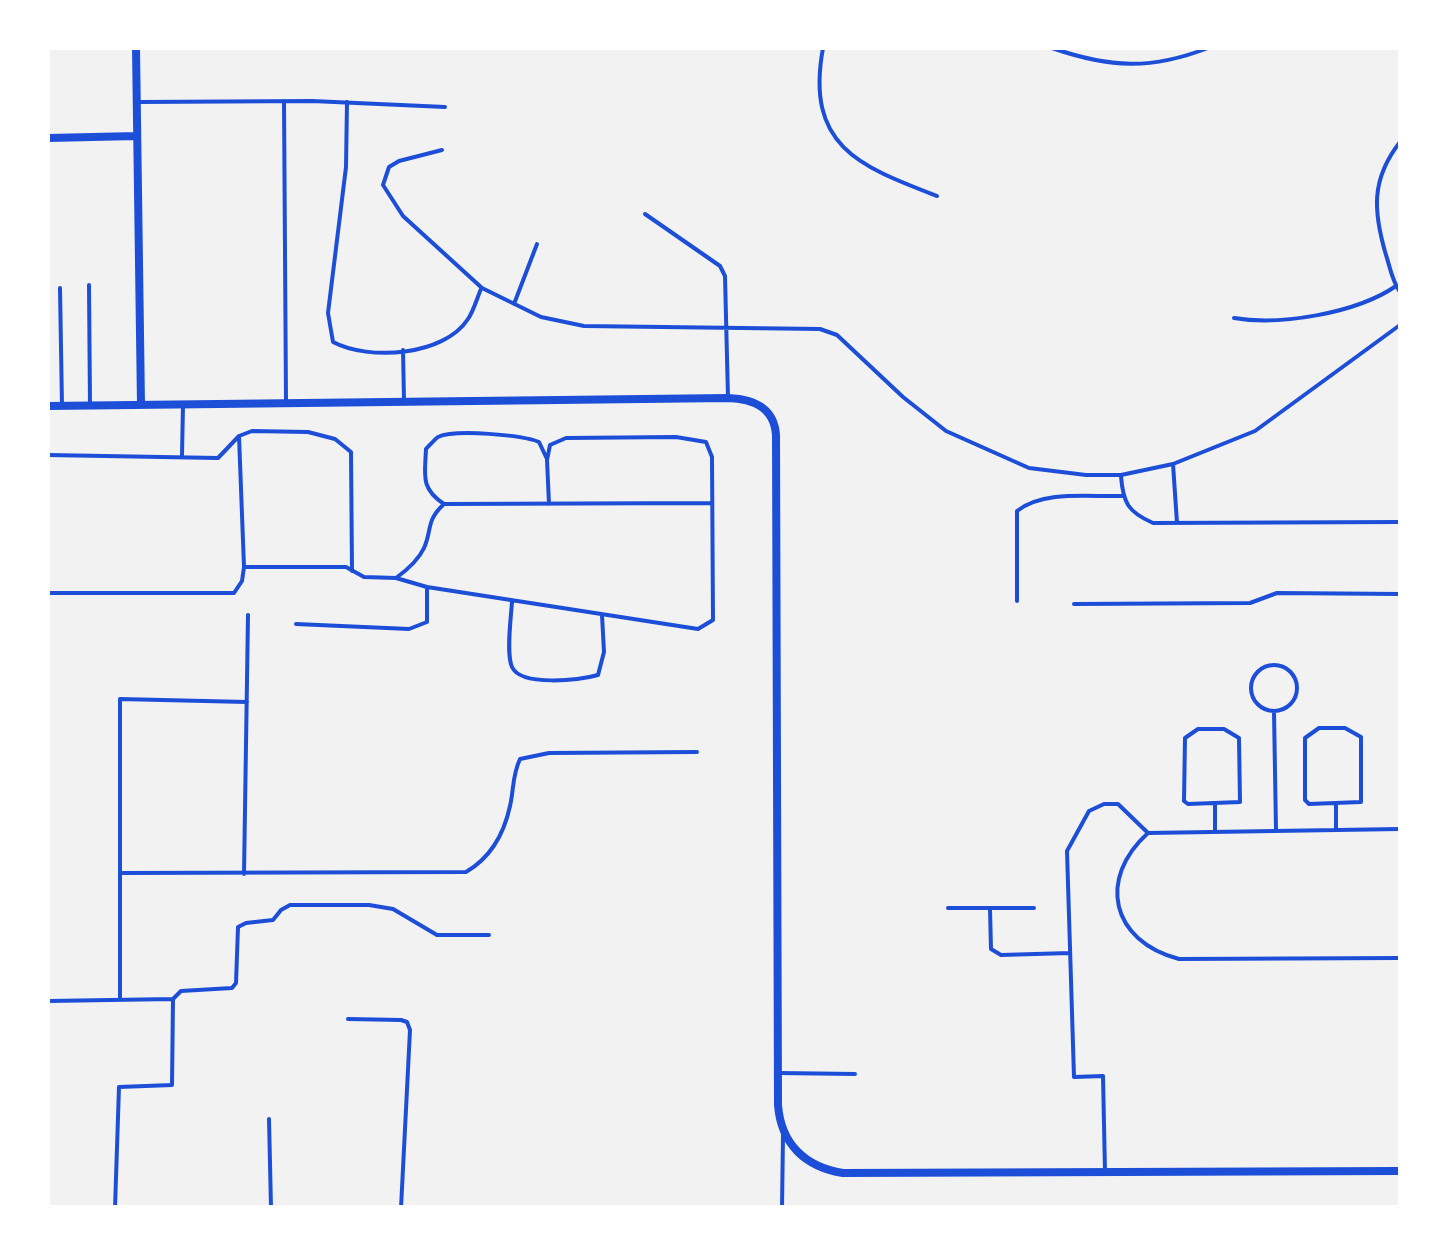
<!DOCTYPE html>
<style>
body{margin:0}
#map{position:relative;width:1448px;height:1255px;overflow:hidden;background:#f2f2f2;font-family:Spectral,serif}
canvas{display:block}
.frame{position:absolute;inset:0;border:50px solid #fff;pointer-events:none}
</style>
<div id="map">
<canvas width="1448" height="1255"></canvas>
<div class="frame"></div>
</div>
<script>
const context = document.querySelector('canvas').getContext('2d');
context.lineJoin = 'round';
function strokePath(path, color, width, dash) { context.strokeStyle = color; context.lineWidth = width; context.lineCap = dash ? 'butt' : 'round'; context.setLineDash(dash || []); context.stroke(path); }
const service = new Path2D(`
 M823,48C805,146 859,166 937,196
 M1052,48C1110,68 1151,70 1208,48
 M284,101L286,401
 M140,102L312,101L445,107
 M347,102L346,167L328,313L333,342C369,361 444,356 468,319C474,310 477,298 481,289
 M1400,142C1371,179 1373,211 1386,255C1390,267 1392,281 1400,292
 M442,150L399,161L389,167L383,185L403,216L482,288L541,317L584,326L820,329L837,335L903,397L946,431L1029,468L1086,475H1121L1173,464L1255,431L1400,325
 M645,214L720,266L725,276L728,398
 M89,285L90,406
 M60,288L62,406
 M514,304L537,244
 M1234,318C1280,326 1357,313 1396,286
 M403,350L404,401
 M48,455L218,458L239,436L252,431L308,432L335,439L351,452L352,571
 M182,455L183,405
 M547,459L539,442C523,435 455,429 438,437C436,438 428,447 426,449C425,475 420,488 444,504L712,503
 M1173,464L1177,523
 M1121,476C1123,503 1128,512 1153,523L1400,522
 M244,567H346L364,577L396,578L427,587L698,629L713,620L712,457L706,442L676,437L566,438L550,445L547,460L549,504
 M396,578C407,570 418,561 424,548C432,530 426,521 443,505
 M48,593H234L242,581L244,567L239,436
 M1017,601V511C1044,490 1089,497 1122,496
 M512,602C511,617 506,654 512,667C521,687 580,680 598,675L604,652L602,615
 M1074,604L1250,603L1277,593L1400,594
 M296,624L409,629L427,622V587
 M1251 688a23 23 0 1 1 46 0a23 23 0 1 1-46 0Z
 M1274,712L1276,830
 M1319,728H1345L1361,737V802L1309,804L1305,800V738Z
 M1198,729H1224L1239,738L1240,802L1188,804L1184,801L1185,738Z
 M1400,829L1148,833C1097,879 1111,941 1179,959L1400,958
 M1215,830V805
 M1336,830V805
 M120,873L466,872C490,858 504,834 510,806C514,789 512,776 520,759L549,753L697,752
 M244,874L248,615
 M948,908H1034
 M990,909L991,949L1001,955L1070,953
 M120,999V699L247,702
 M48,1001L173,999L181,991L232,988L236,983L238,927L246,923L273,920L281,910L290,905H369L393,909L437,935H489
 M348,1019L401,1020L407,1022L410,1030L401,1208
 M778,1073L855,1074
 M269,1119L271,1208
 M1105,1172L1103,1076L1074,1077L1067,851L1089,811L1104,804H1118L1148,833
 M115,1208L119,1087L172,1085L173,999
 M782,1208L783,1135`);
const minor = new Path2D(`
 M136,48L141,405
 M48,138L137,136
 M48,406L728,398C753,399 774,407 776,435L778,1105C781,1144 805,1167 843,1173L1400,1171`);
strokePath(service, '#1d4ed8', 4);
strokePath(minor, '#1d4ed8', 8);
</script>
